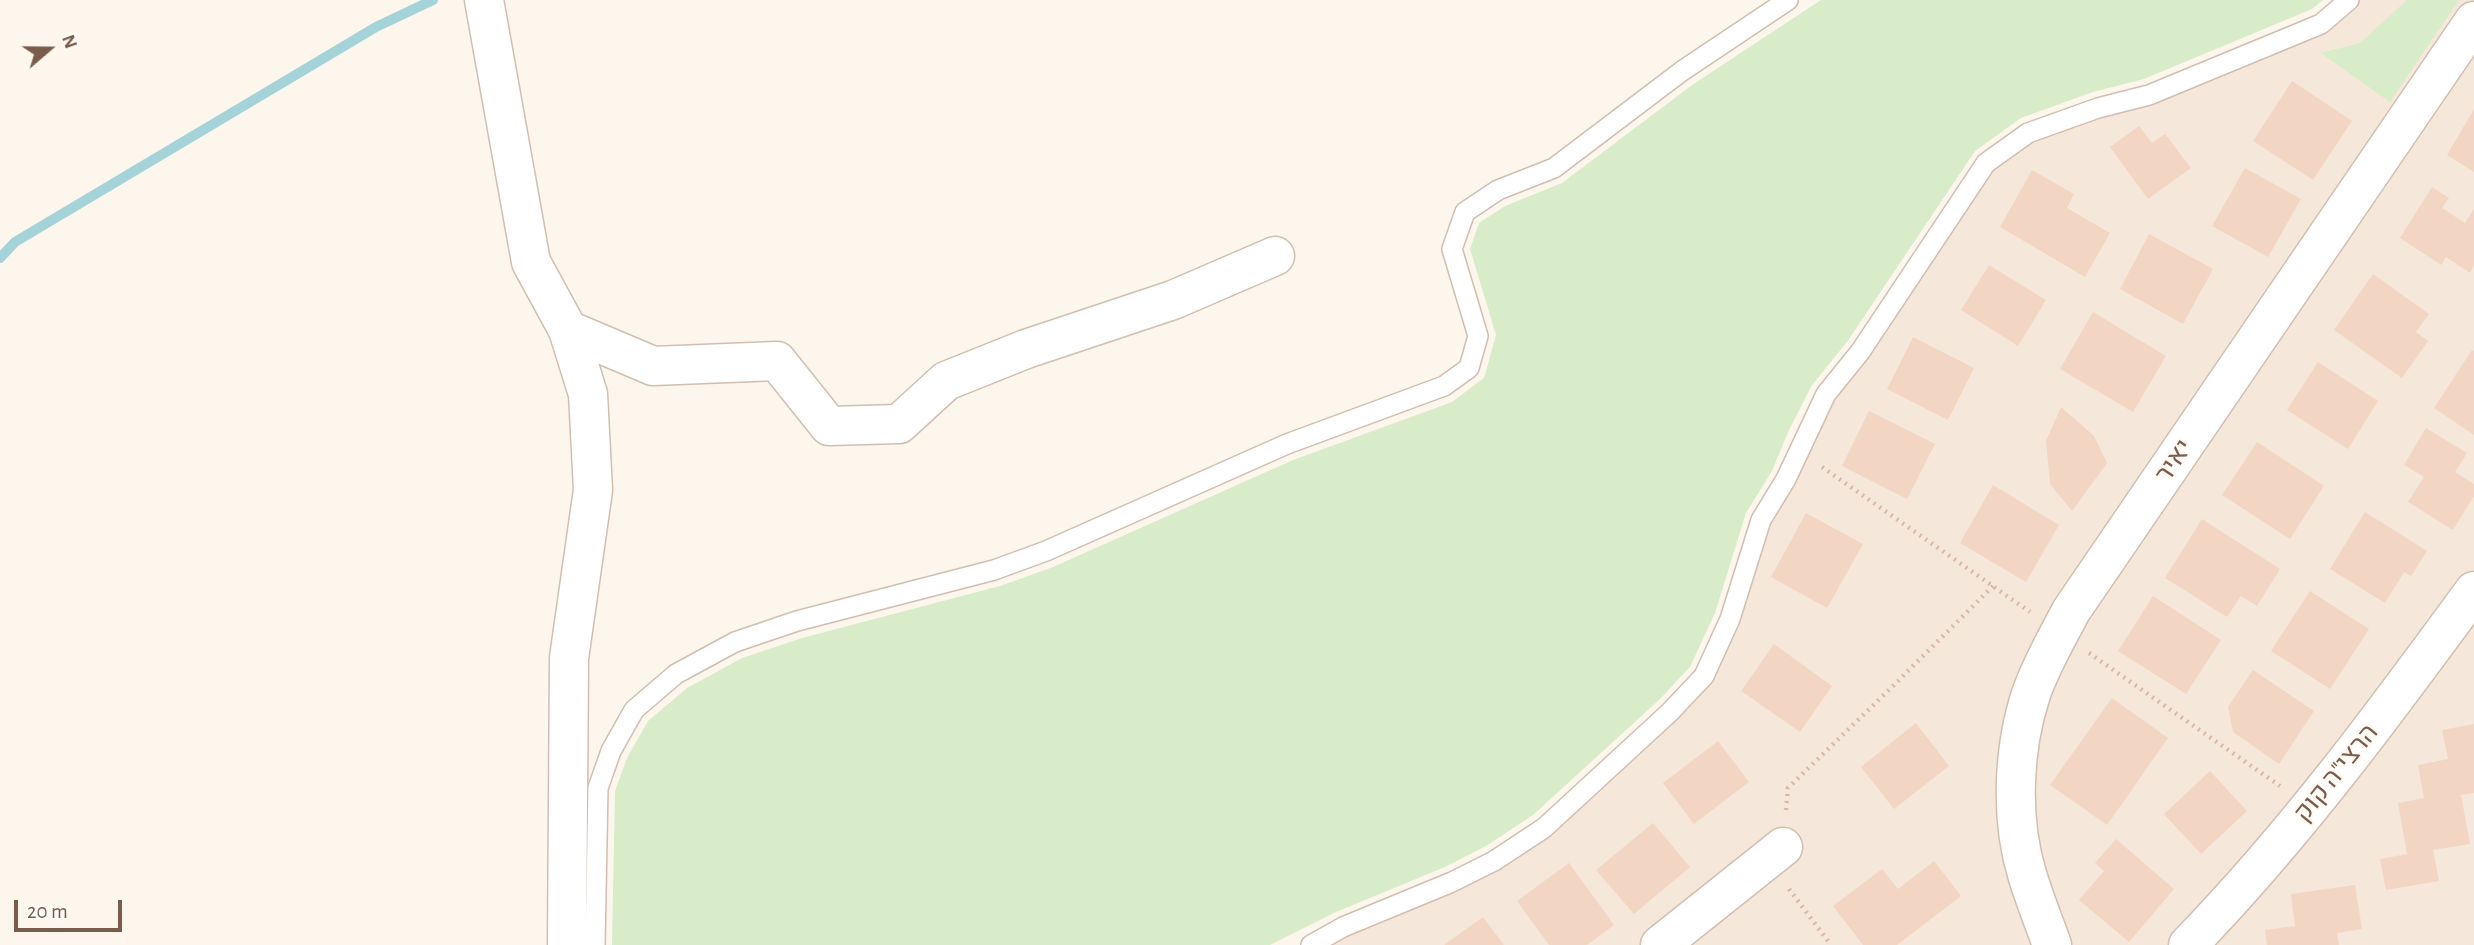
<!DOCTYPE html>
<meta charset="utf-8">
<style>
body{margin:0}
#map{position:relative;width:2474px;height:945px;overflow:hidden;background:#fdf6ec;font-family:"Alegreya Sans",sans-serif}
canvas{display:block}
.north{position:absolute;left:14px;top:14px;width:70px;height:70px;-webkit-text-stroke:5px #fffaf3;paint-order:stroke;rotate:70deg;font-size:19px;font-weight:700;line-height:28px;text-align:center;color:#7a5c4d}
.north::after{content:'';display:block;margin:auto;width:24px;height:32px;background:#7a5c4d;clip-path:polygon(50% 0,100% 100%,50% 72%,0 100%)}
.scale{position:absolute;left:14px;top:900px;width:108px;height:32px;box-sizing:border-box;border:4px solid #7a5c4d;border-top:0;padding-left:9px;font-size:21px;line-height:24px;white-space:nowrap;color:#7a5c4d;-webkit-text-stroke:5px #fffaf3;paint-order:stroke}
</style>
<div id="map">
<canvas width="2474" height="945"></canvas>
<div class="north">N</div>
<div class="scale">20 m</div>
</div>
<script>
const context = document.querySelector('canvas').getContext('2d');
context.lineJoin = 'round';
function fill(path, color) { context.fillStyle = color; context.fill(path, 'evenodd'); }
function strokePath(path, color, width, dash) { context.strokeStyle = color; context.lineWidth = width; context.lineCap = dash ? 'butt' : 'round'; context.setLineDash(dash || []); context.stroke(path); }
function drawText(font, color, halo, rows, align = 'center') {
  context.font = font + ' "Alegreya Sans",Heebo,sans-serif'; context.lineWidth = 5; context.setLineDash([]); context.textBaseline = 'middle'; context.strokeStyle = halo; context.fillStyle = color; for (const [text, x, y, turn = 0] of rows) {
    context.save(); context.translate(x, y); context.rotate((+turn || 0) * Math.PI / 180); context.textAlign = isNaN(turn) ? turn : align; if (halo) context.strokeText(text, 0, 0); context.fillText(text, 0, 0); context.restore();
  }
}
const residential = new Path2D(`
 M2352,0H2474V945H1312L1495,862L1705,677L1749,564L1805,438L1988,164L2029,135L2149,97Z`);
const green = new Path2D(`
 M1821,0H2323L2312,9L2144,79L2093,92L2021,118L1975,151L1847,342L1812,385L1789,430L1772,471L1746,513L1715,613L1690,667L1659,700L1533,815L1486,846L1445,867L1336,912L1270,945H612L615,791L627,758L648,721L687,688L742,658L802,638L1000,586L1053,567L1293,460L1452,402L1484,378L1496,335L1470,249L1479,223L1505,206L1562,183L1692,85Z
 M2407,0H2459L2390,102L2321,53L2360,43Z`);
const stream = new Path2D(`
 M0,258L15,242L376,27L433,0`);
const building = new Path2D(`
 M2292,81L2352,121L2313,180L2253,141Z
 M2474,109V172L2447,155Z
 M2139,126L2152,143L2165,134L2191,168L2148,199L2110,147Z
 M2245,168L2301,199L2268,257L2212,226Z
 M2032,170L2074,194L2067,208L2110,233L2085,277L2000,227Z
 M2432,187L2449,198L2442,208L2465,223L2474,209V265L2470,273L2446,257L2441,265L2400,238Z
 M2149,234L2213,269L2183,324L2120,289Z
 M1989,265L2046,300L2018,346L1961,310Z
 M2373,274L2429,314L2416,332L2428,341L2402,378L2334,330Z
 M2093,312L2166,356L2133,412L2060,369Z
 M1913,337L1974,368L1948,420L1887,389Z
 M2472,350L2474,351V435L2434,408Z
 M2318,362L2378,401L2348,449L2287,410Z
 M2061,407L2094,436L2107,463L2072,511L2050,484L2046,441Z
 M1869,411L1935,444L1907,499L1842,466Z
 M2426,428L2467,453L2455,472L2474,484V496L2453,530L2408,502L2424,477L2404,465Z
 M2257,442L2324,486L2290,539L2222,495Z
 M1993,485L2059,525L2026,582L1960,543Z
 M2365,512L2427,551L2411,576L2404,572L2385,603L2330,569Z
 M1806,513L1863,544L1827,608L1771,577Z
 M2202,519L2280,569L2257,606L2241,596L2227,617L2165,578Z
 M2310,591L2369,629L2330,689L2271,651Z
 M2153,596L2221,640L2186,694L2118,651Z
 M1774,644L1832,686L1800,732L1741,691Z
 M2253,670L2314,711L2279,764L2233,732L2228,707Z
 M2112,698L2168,738L2107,825L2050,785Z
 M1916,723L1949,766L1894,809L1861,767Z
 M2474,724V793L2461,795L2470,844L2433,850L2439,881L2386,890L2380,859L2407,854L2398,803L2424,798L2418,765L2448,759L2442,730Z
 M1718,741L1749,782L1694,824L1663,783Z
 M2210,771L2247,811L2201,854L2164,814Z
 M1653,823L1690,867L1634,914L1596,870Z
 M2116,839L2174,889L2129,942L2079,900L2104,871L2095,863Z
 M1934,861L1961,896L1897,945H1863L1833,906L1882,869L1898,889Z
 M1569,863L1614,925L1587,945H1549L1517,901Z
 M2355,885L2362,929L2337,933L2339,945H2267L2265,930L2295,926L2291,894Z
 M1483,917L1504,945H1444Z`);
const path = new Path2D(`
 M1822,467L2030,612
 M2089,653L2280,786
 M1786,810L1788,788L1891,688L1993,586
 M1789,889L1831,945`);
const lane = new Path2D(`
 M595,945L598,788L611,751L634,710L676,674L735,642L797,621L994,570L1046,551L1287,444L1444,386L1469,368L1478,336L1452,249L1465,212L1498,190L1554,168L1682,71L1788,0
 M1311,945L1343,927L1452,882L1494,861L1544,828L1670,712L1704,676L1730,619L1761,520L1786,479L1826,394L1860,352L1986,163L2028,133L2098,108L2149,95L2321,24L2349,0`);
const street = new Path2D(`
 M484,0L531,262L568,330L588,394L593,490L569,658L567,945
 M568,330L653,366L777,361L829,426L899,424L946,381L1026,349L1173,300L1275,256
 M1660,945L1783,847
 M2052,945C2044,922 2034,898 2027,874C2010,818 2013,749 2031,694C2041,665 2057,638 2071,611L2474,21
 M2188,945C2294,836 2384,714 2474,591`);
const streetNames = [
 ["יאיר",2174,461,-56],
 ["הרצי\"ה קוק",2336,773,-51]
];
fill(residential, '#f5e8da');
fill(green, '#d8ecc9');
strokePath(stream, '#a5d3da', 10);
fill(building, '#f3d5c3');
strokePath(lane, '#d1beb0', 22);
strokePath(street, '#d1beb0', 41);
strokePath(path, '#d9b8a5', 4.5, [2, 5]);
strokePath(lane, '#fff', 19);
strokePath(street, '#fff', 38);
drawText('26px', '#7a5c4d', '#fffaf3', streetNames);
</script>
